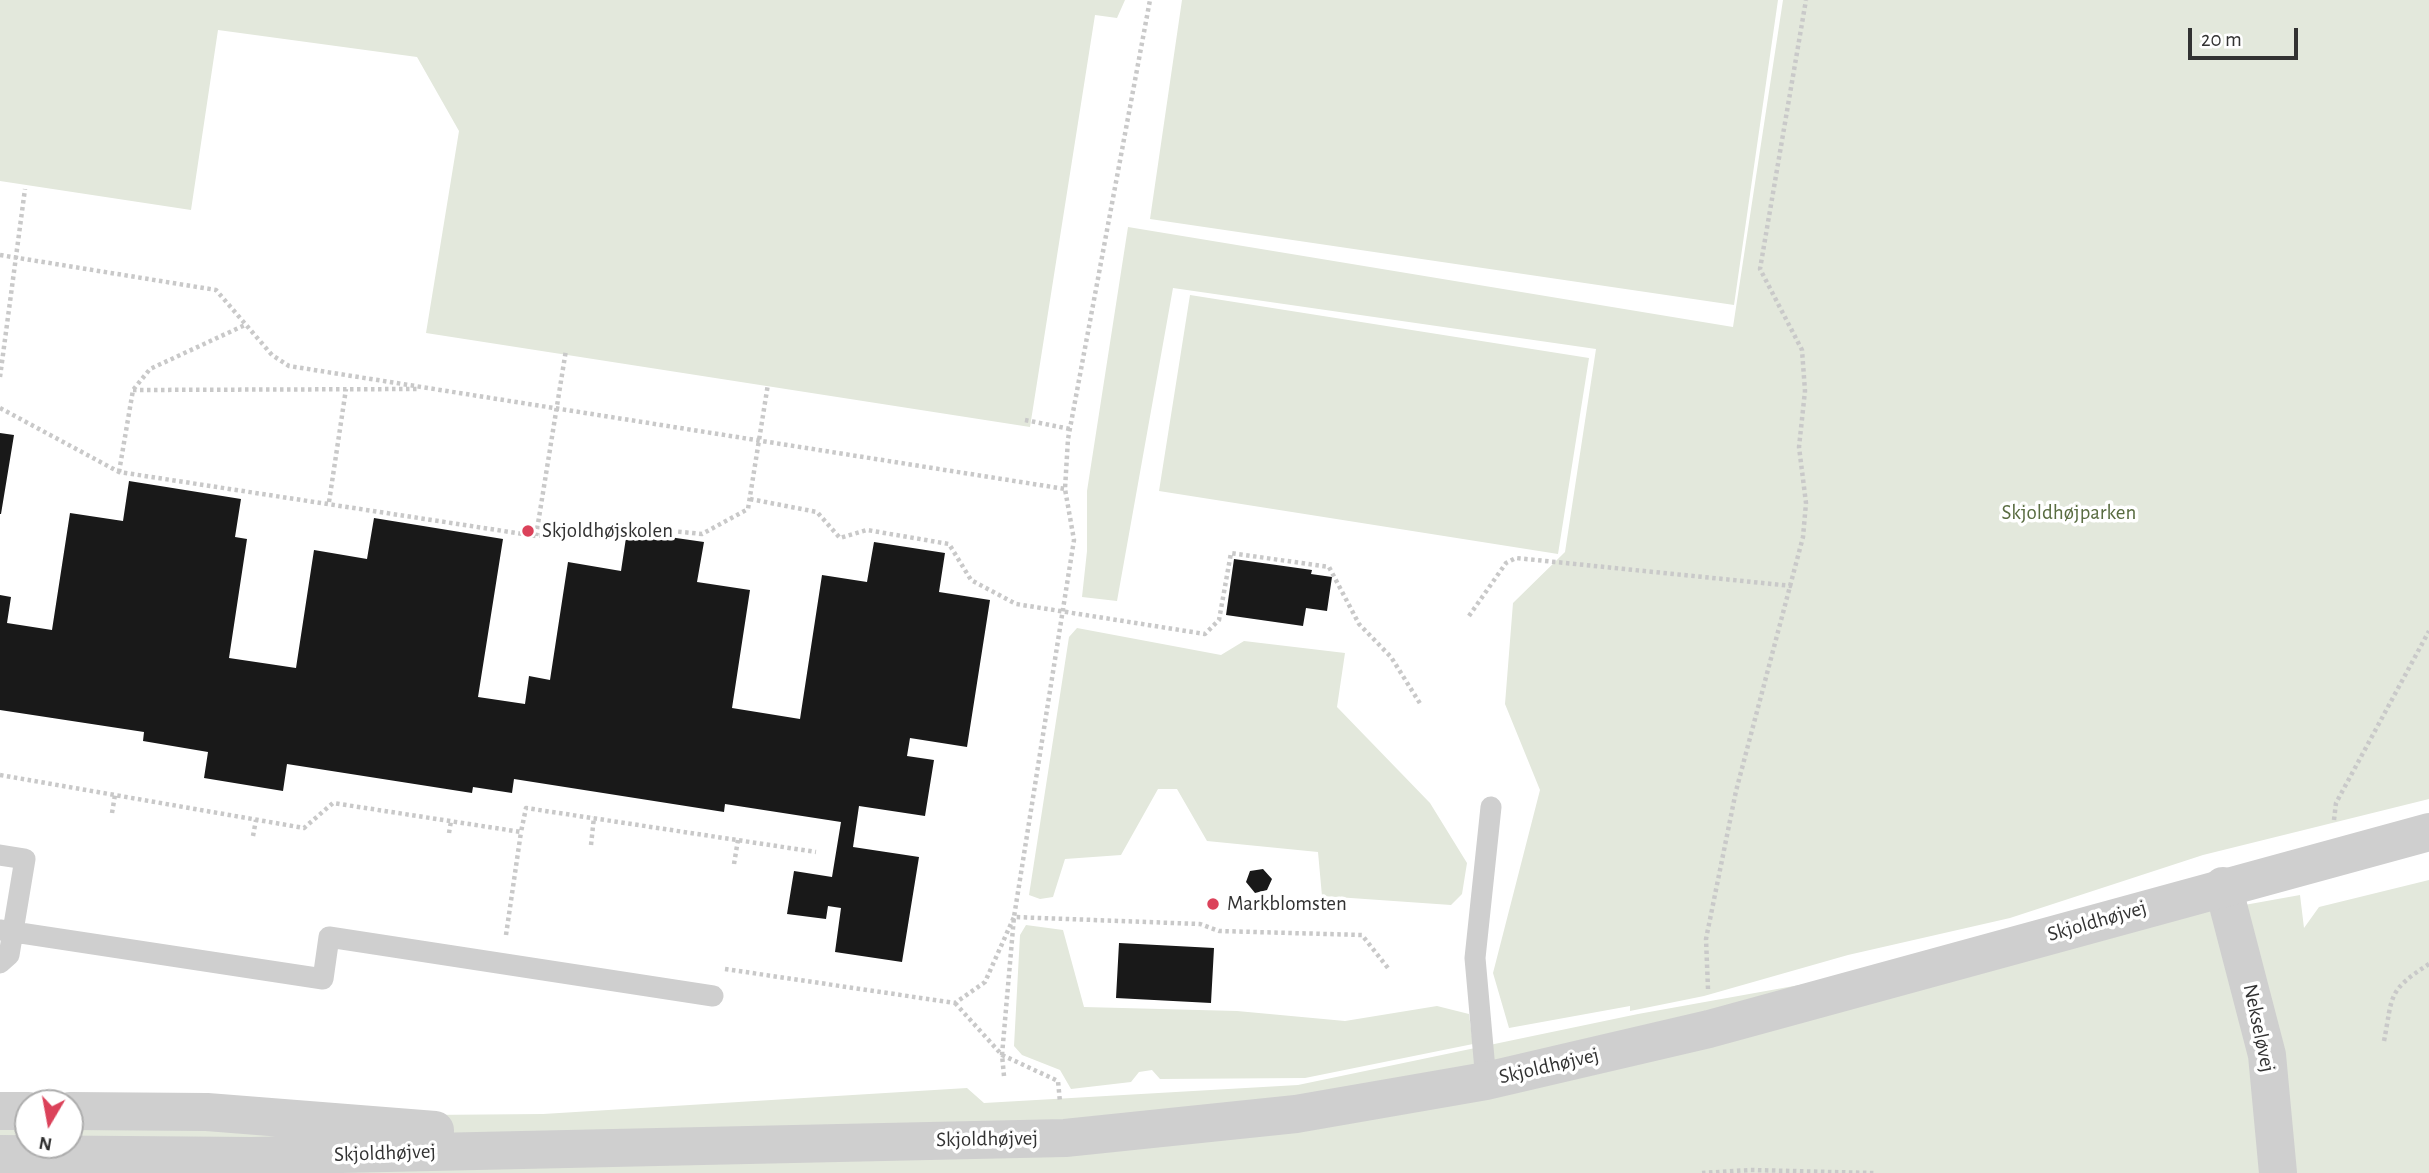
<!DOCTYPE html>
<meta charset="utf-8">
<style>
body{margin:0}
#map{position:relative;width:2429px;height:1173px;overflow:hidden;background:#fff;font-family:"Alegreya Sans",sans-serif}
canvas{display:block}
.north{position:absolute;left:14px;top:1089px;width:70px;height:70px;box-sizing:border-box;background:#fff;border:2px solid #adadad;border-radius:50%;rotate:190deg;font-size:19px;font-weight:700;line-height:28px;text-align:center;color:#323232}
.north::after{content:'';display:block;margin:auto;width:24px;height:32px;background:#db425a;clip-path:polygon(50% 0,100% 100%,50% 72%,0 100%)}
.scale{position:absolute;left:2188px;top:28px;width:110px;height:32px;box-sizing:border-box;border:4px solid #323232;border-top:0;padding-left:9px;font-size:21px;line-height:24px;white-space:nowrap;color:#323232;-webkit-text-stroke:5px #fff;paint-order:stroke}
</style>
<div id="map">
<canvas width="2429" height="1173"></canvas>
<div class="north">N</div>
<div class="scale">20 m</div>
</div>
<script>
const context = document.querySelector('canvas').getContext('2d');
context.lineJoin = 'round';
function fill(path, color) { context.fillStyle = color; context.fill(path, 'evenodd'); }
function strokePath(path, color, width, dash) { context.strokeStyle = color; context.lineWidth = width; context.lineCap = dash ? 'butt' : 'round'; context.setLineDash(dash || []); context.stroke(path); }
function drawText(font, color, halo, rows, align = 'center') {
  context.font = font + ' "Alegreya Sans",sans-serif'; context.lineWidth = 7; context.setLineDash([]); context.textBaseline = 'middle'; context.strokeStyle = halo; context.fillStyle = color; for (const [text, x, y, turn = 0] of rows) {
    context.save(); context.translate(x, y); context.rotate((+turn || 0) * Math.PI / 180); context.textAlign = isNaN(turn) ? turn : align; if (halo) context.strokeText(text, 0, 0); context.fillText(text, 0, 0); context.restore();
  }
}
const green = new Path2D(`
 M0,0H1125L1117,18L1095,15L1030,427L426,333L459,131L417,57L218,30L191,210L0,181Z
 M1182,0H1778L1734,305L1150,219Z
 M1783,0H2429V799L2203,855L2010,918L1848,955L1704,996L1630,1011V1006L1509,1028L1493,973L1540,790L1505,704L1513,603L1565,552L1596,349L1173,288L1117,601L1082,597L1087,551V491L1128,227L1733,327Z
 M1190,295L1589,358L1558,554L1159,491Z
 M1077,628L1221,655L1244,641L1345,653L1337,707L1430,803L1467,863L1462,894L1451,905L1322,896L1318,852L1207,841L1177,789H1158L1121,855L1065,859L1053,897L1040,899L1029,895L1069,637Z
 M2429,880V1173H0V1118H28V1145H70V1118L543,1114L967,1088L984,1103L1298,1085L1638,1014L2300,895L2304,928L2319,907Z
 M1026,925L1063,930L1084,1007L1237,1011L1345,1021L1437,1006L1469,1014L1473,1044L1305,1078L1160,1079L1152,1070L1139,1072L1131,1082L1071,1089L1060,1070L1022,1055L1014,1046L1020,935Z`);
const building = new Path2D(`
 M0,433L14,435L1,514H0Z
 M129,481L241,499L235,537L247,539L229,658L296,668L314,550L367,559L374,518L503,539L478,697L525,704L529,676L550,680L568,562L621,571L627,531L704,542L697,582L750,590L732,708L800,719L822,575L867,582L874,542L945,553L939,592L990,600L967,747L910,738L907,756L934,760L925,816L859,806L853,847L919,857L902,962L835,952L841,908L828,906L826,919L787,914L794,871L832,877L841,822L725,804L724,812L514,779L512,793L473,787L472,793L287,764L283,791L204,778L208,752L143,741L144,732L0,710V595L11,597L7,623L52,630L70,513L123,521Z
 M1234,559L1312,570L1311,574L1332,577L1327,611L1306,608L1303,626L1226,615Z
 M1263,869L1272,879L1267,890L1255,893L1246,882L1250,871Z
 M1119,943L1214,948L1211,1003L1116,998Z`);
const path = new Path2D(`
 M0,255L216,290L272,355L289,366L1065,489
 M0,377L25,189
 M133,390L419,389
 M0,408L119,472L536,536L622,526L702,534L748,509L768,384
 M1025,420L1070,429
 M119,472L133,390L150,369L245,325
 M750,499L817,512L840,538L867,530L949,544L971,580L1016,604L1205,634L1219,620L1231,553L1329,567L1359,624L1391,657L1421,705
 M329,502L346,389
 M536,536L566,350
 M1469,616L1506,563L1516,558L1792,586
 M0,775L304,828L333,803L521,832L526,808L816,852
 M112,813L115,795
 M2334,820L2336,803L2429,631
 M449,833L451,821
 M253,836L256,820
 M591,845L594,817
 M734,864L738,840
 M506,935L521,832
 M725,969L955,1003L985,982L1014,917L1200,924L1219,931L1362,935L1388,968
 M1708,989L1706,939L1736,791L1803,537L1806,503L1799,447L1805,391L1802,350L1760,269L1806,0
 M955,1003L1002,1055L1058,1081L1060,1102
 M2384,1041C2393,995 2387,991 2429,964
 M1004,1076L1002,1055L1014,917L1074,540L1065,489L1068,439L1150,0
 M1702,1173L1750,1170L1874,1173`);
const service = new Path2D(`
 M0,855L25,859L9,955L0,963
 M0,930L323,979L329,937L713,996
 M1486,1081L1475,958L1491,807`);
const minor = new Path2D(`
 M2223,886L2267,1055L2278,1173`);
const tertiary = new Path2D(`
 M0,1111H28
 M70,1111L207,1112L435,1130
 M0,1154L251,1156L1065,1138L1296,1114L1486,1081L1709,1029L2429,832`);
const markers = [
 [528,531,7,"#db425a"],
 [1213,904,7,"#db425a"]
];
const parkNames = [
 ["Skjoldhøjparken",2069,513]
];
const poiNames = [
 ["Skjoldhøjskolen",542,531],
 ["Markblomsten",1227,904]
];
const streetNames = [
 ["Skjoldhøjvej",2097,921,-16],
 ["Nekseløvej",2259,1028,78],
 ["Skjoldhøjvej",1549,1066,-13],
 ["Skjoldhøjvej",987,1139,-1],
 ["Skjoldhøjvej",385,1153,-2]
];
fill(green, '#e3e8dc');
fill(building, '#191919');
strokePath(path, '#c9c9c9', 4.5, [3.5, 3.5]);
strokePath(service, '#cfcfcf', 21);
strokePath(minor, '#cfcfcf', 38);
strokePath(tertiary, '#cfcfcf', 38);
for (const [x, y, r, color] of markers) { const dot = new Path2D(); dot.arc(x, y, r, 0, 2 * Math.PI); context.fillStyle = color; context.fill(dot); strokePath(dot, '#fff', 2.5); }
drawText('21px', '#596c41', '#fff', parkNames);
drawText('21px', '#323232', '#fff', poiNames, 'left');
drawText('21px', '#323232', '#fff', streetNames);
</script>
